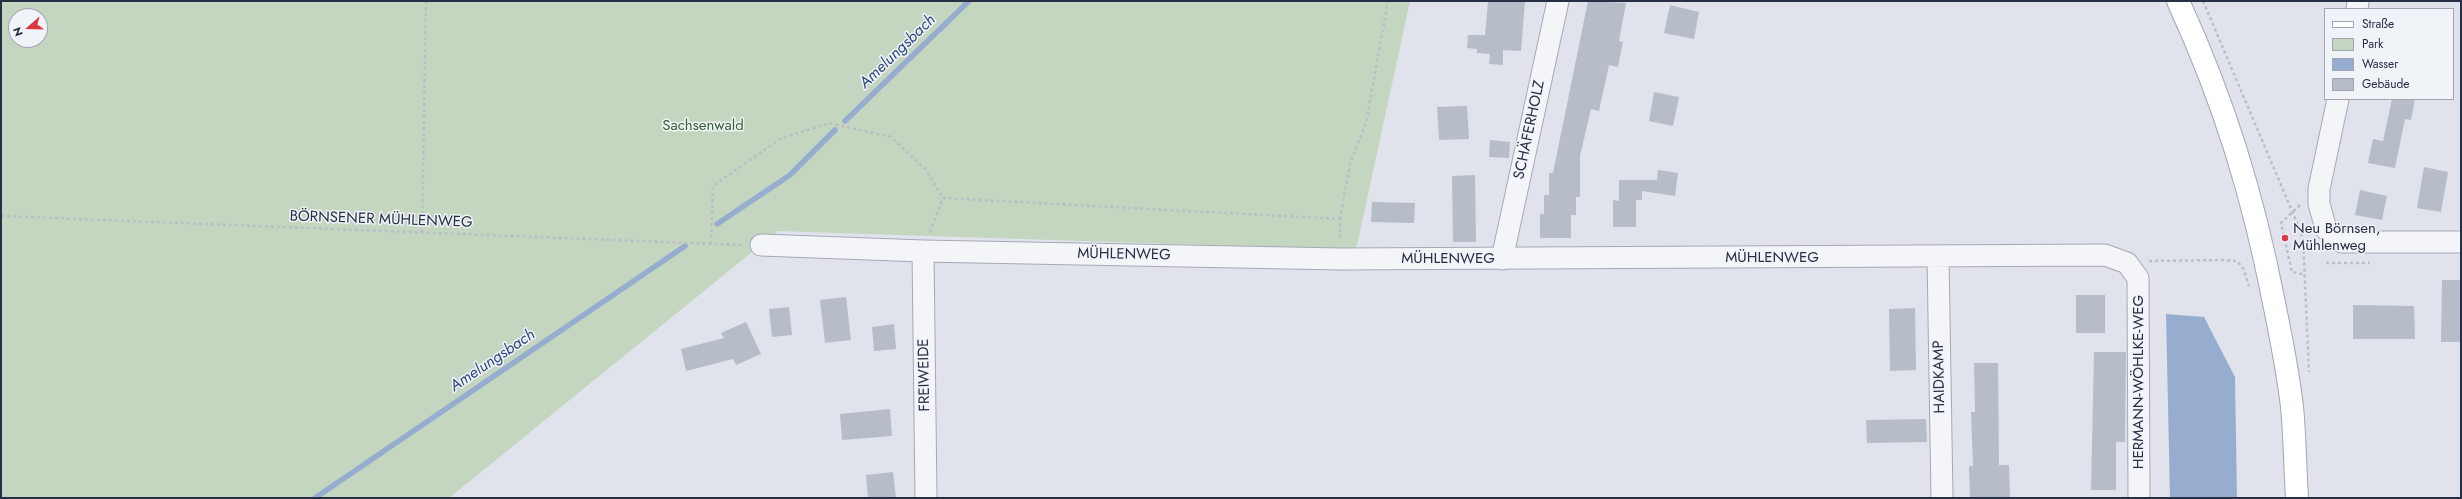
<!DOCTYPE html>
<meta charset="utf-8">
<style>
body{margin:0}
#map{position:relative;width:2462px;height:499px;overflow:hidden;background:#e0e3eb;font-family:Jost,sans-serif}
canvas{display:block}
.frame{position:absolute;inset:0;border:2px solid #272f44;pointer-events:none}
.legend{position:absolute;left:2324px;top:8px;width:130px;height:92px;box-sizing:border-box;background:#f0f3f8;border:1px solid #a0a5b0;margin:0;padding:5px 7px;list-style:none;font-size:12px;color:#272f44}
.legend li{display:flex;align-items:center;gap:8px;height:20px}
.legend b{width:20px;border:1px solid #a0a5b0}
.north{position:absolute;left:8px;top:8px;width:40px;height:40px;box-sizing:border-box;background:#f0f3f8;border:1px solid #a0a5b0;border-radius:50%;rotate:250deg;font-size:11px;font-weight:700;line-height:16px;text-align:center;color:#272f44}
.north::after{content:'';display:block;margin:auto;width:14px;height:18px;background:#dd3841;clip-path:polygon(50% 0,100% 100%,50% 72%,0 100%)}
</style>
<div id="map">
<canvas width="2462" height="499"></canvas>
<div class="frame"></div>
<ul class="legend">
<li><b style="height:5px;background:#fff"></b>Straße</li>
<li><b style="height:11px;background:#c4d6c0"></b>Park</li>
<li><b style="height:11px;background:#97adcf"></b>Wasser</li>
<li><b style="height:11px;background:#b7bcc9"></b>Gebäude</li>
</ul>
<div class="north">N</div>
</div>
<script>
const context = document.querySelector('canvas').getContext('2d');
context.lineJoin = 'round';
function fill(path, color) { context.fillStyle = color; context.fill(path, 'evenodd'); }
function strokePath(path, color, width, dash) { context.strokeStyle = color; context.lineWidth = width; context.lineCap = dash ? 'butt' : 'round'; context.setLineDash(dash || []); context.stroke(path); }
function drawText(font, color, halo, rows, align = 'center') {
  context.font = font + ' Jost,sans-serif'; context.lineWidth = 3; context.setLineDash([]); context.textBaseline = 'middle'; context.strokeStyle = halo; context.fillStyle = color; for (const [text, x, y, turn = 0] of rows) {
    context.save(); context.translate(x, y); context.rotate((+turn || 0) * Math.PI / 180); context.textAlign = isNaN(turn) ? turn : align; if (halo) context.strokeText(text, 0, 0); context.fillText(text, 0, 0); context.restore();
  }
}
const green = new Path2D(`
 M1,1H1410L1356,250L778,231L449,498H1ZM16,16H40V40H16Z`);
const water = new Path2D(`
 M2166,314L2204,317L2235,377L2237,498H2170Z`);
const stream = new Path2D(`
 M845,121L969,1
 M717,224L790,175L835,130
 M315,498L685,246`);
const building = new Path2D(`
 M1488,1H1525L1521,51L1503,50V65L1489,64L1490,54L1477,53V49L1467,48L1468,35H1485Z
 M1588,1L1626,3L1619,41L1623,42L1618,67L1609,65L1599,111L1591,109L1580,156V197H1576V215H1571V238H1540V214H1544V195H1549V173H1553Z
 M1670,5L1699,12L1694,39L1664,33Z
 M1654,92L1679,97L1673,126L1649,121Z
 M2392,99H2415L2411,120L2405,119L2395,168L2368,163L2373,139L2383,141Z
 M1467,106L1469,139L1439,140L1437,107Z
 M1490,140L1510,142L1509,158L1489,157Z
 M2424,167L2448,172L2441,212L2417,208Z
 M1658,170L1678,173L1675,196L1642,191V200H1636V227H1613V200L1619,201V180H1657Z
 M1475,175L1476,242H1453L1452,176Z
 M2360,190L2387,196L2382,220L2355,215Z
 M1372,202L1415,203L1414,223L1371,222Z
 M2442,280H2461V342H2441Z
 M2076,295H2105V333H2076Z
 M846,297L851,340L825,343L820,300Z
 M2353,305L2414,306L2415,339H2353Z
 M789,307L792,335L772,337L769,309Z
 M1915,308L1916,370L1890,371L1889,309Z
 M746,322L761,354L736,365L733,359L686,371L681,349L724,338L721,333Z
 M894,324L896,349L874,351L872,327Z
 M2094,352H2126L2125,442H2116V490H2091Z
 M1974,363H1998L1999,465H2009L2010,497H1970L1969,466H1973L1971,412H1975Z
 M890,409L892,436L842,440L840,414Z
 M1926,419L1927,442L1867,443L1866,420Z
 M893,472L896,498H868L866,475Z`);
const path = new Path2D(`
 M2203,1L2303,237L2309,372
 M2300,205L2281,223L2292,272L2306,275
 M1,216L742,245
 M1340,219L1350,164L1366,123L1388,1
 M422,232L426,1
 M930,232L943,198L1340,219V241
 M711,244L713,186L780,139L829,123L891,137L926,170L943,198
 M2149,261L2225,260L2237,261L2243,268L2249,286
 M2326,263H2370`);
const minor = new Path2D(`
 M2357,9L2358,1
 M2338,99L2319,189V204L2326,229L2342,242H2461
 M761,245L923,251L1340,259L2105,255L2127,263L2138,278L2139,498
 M923,251L926,498
 M1938,256L1942,498
 M1502,259L1558,1`);
const primary = new Path2D(`
 M2178,1C2224,101 2253,195 2274,303C2281,337 2288,372 2292,407C2295,437 2295,468 2297,498`);
const markers = [
 [2285,238,4,"#dd3841"]
];
const parkNames = [
 ["Sachsenwald",703,126]
];
const streetNames = [
 ["SCHÄFERHOLZ",1530,130,-78],
 ["BÖRNSENER MÜHLENWEG",381,220,2],
 ["MÜHLENWEG",1124,255,1],
 ["MÜHLENWEG",1772,258],
 ["MÜHLENWEG",1448,259],
 ["FREIWEIDE",925,375,-91],
 ["HAIDKAMP",1940,377,-91],
 ["HERMANN-WÖHLKE-WEG",2139,382,-90]
];
const poiNames = [
 ["Neu Börnsen,",2293,229],
 ["Mühlenweg",2293,246]
];
const waterNames = [
 ["Amelungsbach",898,52,-44],
 ["Amelungsbach",493,361,-34]
];
fill(green, '#c4d6c0');
fill(water, '#97adcf');
strokePath(stream, '#97adcf', 5.5);
fill(building, '#b7bcc9');
strokePath(minor, '#a5a9b6', 23);
strokePath(primary, '#9ea6b8', 24);
strokePath(path, '#bbbec6', 2.5, [3, 3]);
strokePath(minor, '#f4f5f8', 21);
strokePath(primary, '#fff', 22);
for (const [x, y, r, color] of markers) { const dot = new Path2D(); dot.arc(x, y, r, 0, 2 * Math.PI); context.fillStyle = color; context.fill(dot); strokePath(dot, '#f0f3f8', 1.5); }
drawText('15px', '#376232', '#f0f3f8', parkNames);
drawText('15px', '#272f44', '#f0f3f8', streetNames);
drawText('15px', '#272f44', '#f0f3f8', poiNames, 'left');
drawText('italic 16px', '#2c487d', '#f0f3f8', waterNames);
</script>
